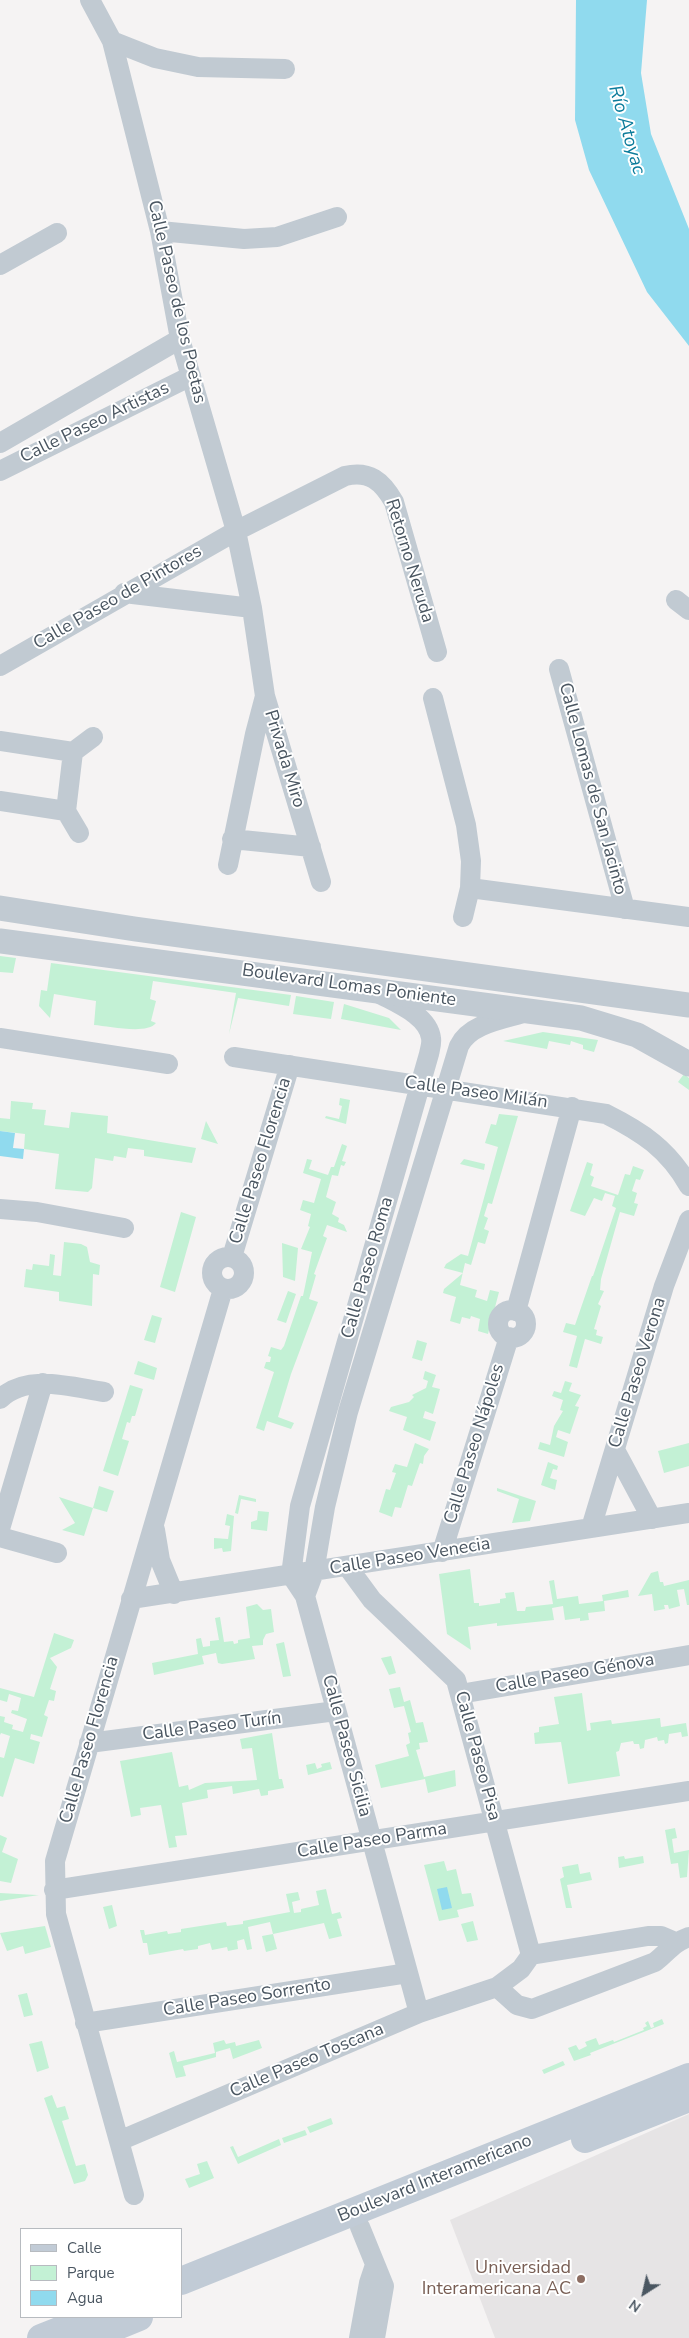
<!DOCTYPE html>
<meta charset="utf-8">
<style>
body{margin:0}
#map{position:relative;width:689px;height:2338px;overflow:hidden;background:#f5f3f3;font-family:"Nunito Sans",sans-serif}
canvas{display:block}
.legend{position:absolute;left:20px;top:2228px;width:162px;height:90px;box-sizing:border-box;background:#fff;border:1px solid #b7bbc0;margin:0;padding:6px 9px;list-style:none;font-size:15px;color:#4a5661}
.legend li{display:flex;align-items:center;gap:10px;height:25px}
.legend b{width:25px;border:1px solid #b7bbc0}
.north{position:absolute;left:619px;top:2268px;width:50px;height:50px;-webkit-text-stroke:4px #fff;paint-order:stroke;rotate:215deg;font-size:14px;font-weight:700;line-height:20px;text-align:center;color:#4a5661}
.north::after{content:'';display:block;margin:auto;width:18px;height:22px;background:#4a5661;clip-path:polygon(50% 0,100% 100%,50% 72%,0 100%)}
</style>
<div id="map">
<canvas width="689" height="2338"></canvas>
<ul class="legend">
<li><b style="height:6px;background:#c1cbd6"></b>Calle</li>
<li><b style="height:14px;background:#c3f1d5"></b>Parque</li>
<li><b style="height:14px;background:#90daee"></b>Agua</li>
</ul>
<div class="north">N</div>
</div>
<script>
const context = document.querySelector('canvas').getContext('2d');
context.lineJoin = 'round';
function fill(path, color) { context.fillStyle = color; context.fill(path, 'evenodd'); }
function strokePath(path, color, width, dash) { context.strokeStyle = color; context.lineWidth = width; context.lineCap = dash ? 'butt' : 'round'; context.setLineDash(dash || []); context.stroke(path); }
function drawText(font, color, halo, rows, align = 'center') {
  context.font = font + ' "Nunito Sans",sans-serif'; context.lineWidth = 4; context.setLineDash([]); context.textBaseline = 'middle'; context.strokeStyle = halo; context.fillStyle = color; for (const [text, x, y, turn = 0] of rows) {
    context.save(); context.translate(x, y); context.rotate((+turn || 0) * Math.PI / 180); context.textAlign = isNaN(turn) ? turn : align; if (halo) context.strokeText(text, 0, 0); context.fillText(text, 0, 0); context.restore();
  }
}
const education = new Path2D(`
 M689,2114V2338H495L450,2220Z`);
const green = new Path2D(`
 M0,956L16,958L13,973L0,972Z
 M51,963L291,995L289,1006L238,998L229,1034L236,993L153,981L150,999L156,1001L151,1021L156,1023C147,1035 108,1026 94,1025L96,1001L54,994L50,1018L39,1006L41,990L47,991Z
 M296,996L334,1002L331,1019L293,1014Z
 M344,1004L389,1018L401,1030L341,1019Z
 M543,1032L598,1040L594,1052L583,1049V1045L571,1041L570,1045L549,1041L547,1049L503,1041Z
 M684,1074L689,1078V1090L678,1082Z
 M340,1098L350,1100L346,1124L325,1118L326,1116L339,1119L342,1106L339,1105Z
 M11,1101L33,1103L32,1109L46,1110L44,1125L69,1128L71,1112L108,1116L107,1133L196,1148L192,1163L144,1156V1150L128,1148L126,1158L114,1156L113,1161L95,1158L92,1188L88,1192L55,1189L59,1154L24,1149L25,1134L0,1131V1118L10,1119Z
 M499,1114L518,1116L492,1204L488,1203L484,1216L488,1218L484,1229L489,1231L485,1244L478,1242L471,1265L465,1263L460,1285L477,1290L475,1297L487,1301L490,1290L499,1292L488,1334L478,1331L480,1319L471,1316L470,1319L462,1317L460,1324L450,1321L456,1297L443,1293L444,1289L463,1273L444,1268L446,1264L461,1254L468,1256L498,1147L485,1143L491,1124L496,1125Z
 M206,1121L218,1144L201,1139Z
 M342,1144L347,1146L342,1161L346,1162L344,1166L341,1165L338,1176L332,1175L326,1197L336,1202L332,1214L339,1218L338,1222L344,1225L347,1232L327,1225L323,1236L327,1238L314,1274L316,1275L309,1299L318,1302L291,1374L278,1417L294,1423L291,1429L267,1421L264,1431L256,1428L274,1372L264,1368L266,1362H270L271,1357L268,1356L271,1347L281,1350L284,1346L301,1296H303L312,1252L301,1249L310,1227L308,1226L311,1214L300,1210L303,1200L314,1203L321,1179L303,1173L307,1159L312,1160L309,1169L328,1175L331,1167H334Z
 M464,1159L485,1164L484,1170L460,1164Z
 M587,1162L593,1164L590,1175L594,1177L591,1186L618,1195L625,1174L630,1175L633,1166L644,1170L640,1180L636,1179L632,1191L637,1193L634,1203L638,1204L634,1216L620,1212L601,1279L600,1290L604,1291L598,1304L601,1306L594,1329L597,1330L596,1335L603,1337L601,1344L585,1339L577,1368L569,1366L577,1336L563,1332L566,1323L575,1325L592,1276H593L616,1208L612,1206L615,1196L605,1193L602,1201L594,1198L585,1216L570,1211Z
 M181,1212L196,1217L175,1292L160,1287Z
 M64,1242L81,1244L87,1247L90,1262L100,1265L99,1275L93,1274L92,1306L59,1301V1292L24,1287L26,1269L32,1270L33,1264L49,1266L50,1254L55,1255L53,1275L61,1276Z
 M282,1243L298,1248L295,1281L283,1277Z
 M288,1291L296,1294L286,1323L277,1320Z
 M152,1315L162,1318L155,1343L144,1340Z
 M417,1340L427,1343L422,1361L412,1358Z
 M138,1361L157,1368L154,1380L134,1374Z
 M425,1371L436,1375L432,1387L440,1389L433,1414L425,1411L423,1418L436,1422L430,1441L403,1430L407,1417L389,1411L391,1407L409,1402L414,1397L412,1395L426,1388L428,1381L423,1379Z
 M565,1381L572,1383L569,1391L581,1395L575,1406L579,1407L570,1434L558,1430L556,1437L568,1442L564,1457L538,1449L540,1442L550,1445L554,1426L563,1411L560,1410L563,1400L552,1396L554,1391L561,1393Z
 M130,1385L143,1389L135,1416H132L130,1423L127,1422L122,1439L129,1441L118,1476L103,1471Z
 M415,1443L429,1449L424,1456L423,1464L420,1463L412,1486L408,1485L401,1508L395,1507L392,1517L379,1512L386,1489L390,1490L396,1473L392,1472L395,1464L407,1467Z
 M689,1443V1466L664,1473L658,1451Z
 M548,1462L558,1466L557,1470L553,1469L550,1478L557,1480L555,1490L541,1485Z
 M99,1486L114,1491L107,1512L93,1508L84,1536L62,1530L75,1523L59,1497L93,1508Z
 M497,1488L536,1501L530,1521L512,1523L519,1499L497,1491Z
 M239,1495L256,1499V1502L241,1499L238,1514L235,1513Z
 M258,1511L269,1512L267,1531L251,1529V1522L257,1520Z
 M227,1514L234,1516L231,1551L223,1552L222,1548L214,1549V1538L228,1539L230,1526L225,1525Z
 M470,1569L474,1603H479V1606L500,1603V1599L506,1598L505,1593L514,1592L517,1611H525L526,1607L553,1604L549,1581L554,1580L557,1599L578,1596L579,1604L603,1601L602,1595L628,1590L629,1597L604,1601L605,1611L588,1613L589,1620L580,1621V1618L565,1620L563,1606L552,1608L554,1620L497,1626V1623L468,1627L471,1650L447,1634L439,1574Z
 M658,1571L660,1582H663L664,1586L689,1580V1605H687L684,1589L677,1590L680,1606L669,1609L668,1605H664L665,1609L654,1611L652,1594L638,1596L651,1573Z
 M257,1604L263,1610L271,1609L274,1632L266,1634L263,1640V1645L252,1646L255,1659L222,1664L218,1663L216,1653L202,1656L204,1664L154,1675L152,1663L198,1654L196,1639L201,1638L203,1647L210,1646V1641L219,1640L215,1618L220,1617L224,1642L233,1641L234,1644L238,1643V1640L250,1638L246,1607Z
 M54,1633L74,1640L71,1648L50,1658L57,1667L50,1689L56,1691L54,1701L49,1700L44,1715L48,1717L42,1737L31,1734L30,1739L40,1742L34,1764L15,1758L3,1797L0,1796V1757L4,1758L10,1736L1,1733L0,1735V1716L5,1717L4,1722L13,1725L12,1729L23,1732L27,1719L11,1713L12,1710L18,1711L21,1698L9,1694L7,1702L0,1700V1688L34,1697Z
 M284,1642L291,1676L283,1677L276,1644Z
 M391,1656L396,1673L389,1675L381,1658Z
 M400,1687L404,1702L410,1700L416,1723L423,1722L428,1742L419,1743L420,1749L416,1750L424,1777L455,1770L456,1786L428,1793L425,1779L381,1788L375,1765L409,1756L406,1745L410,1743L408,1733L411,1732L404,1706L394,1708L389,1689Z
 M582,1693L587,1731L591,1730L590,1723L611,1720L612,1724L660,1718L661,1727L686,1723L688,1736L682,1737L681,1732L669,1734L668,1743L665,1744L664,1740L658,1741L657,1737L645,1740L644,1748L640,1749L639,1744H634L633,1741L621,1743L619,1751L616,1752L620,1776L568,1784L561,1742L535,1744L534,1733L539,1732V1727L559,1724L554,1697Z
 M272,1733L279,1779H282L284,1788L268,1791V1795L261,1796L259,1789L233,1794L232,1786L207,1790L208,1798L182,1803L187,1835L175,1836L177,1847L169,1848L161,1805L140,1808L141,1815L131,1817L120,1761L172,1752L179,1787L188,1785L189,1790L205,1783L257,1780L252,1748L242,1749L240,1739Z
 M330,1762L332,1769L308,1775L306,1765L315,1763L317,1769L322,1767L321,1764Z
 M675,1828L677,1838L672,1839L674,1853L689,1850L687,1877L680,1878L678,1863L671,1864L665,1830Z
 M0,1835L7,1838L2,1852L18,1859L11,1883L0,1881Z
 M624,1856L625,1859L643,1856L644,1863L619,1868L618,1857Z
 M444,1861L447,1871L456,1869L462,1894L471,1893L474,1906L457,1910L459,1917L439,1921L424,1865Z
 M578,1864L580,1874L590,1872L592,1880L567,1885L572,1908H566L560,1879L564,1877L562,1867Z
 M326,1889L332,1914L340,1912L342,1918L337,1919L342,1936L329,1939L324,1923L273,1934L277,1949L266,1952L262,1936L273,1934L270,1922L248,1927L252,1949L247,1950L244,1939L237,1941L238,1949L228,1951L227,1947L212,1950L210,1943L198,1946V1949L184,1951L183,1949L149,1955L147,1943H143L140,1930H144L145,1935L167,1931L168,1934L181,1932V1929L226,1922L227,1926L243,1924V1921L290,1912L286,1894L298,1892L300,1900L292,1902L294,1913L301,1912V1909L319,1905L316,1891Z
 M0,1893L37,1895H39L0,1901Z
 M112,1905L117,1926L109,1929L103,1907Z
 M473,1921L478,1940L467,1942L461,1924Z
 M45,1926L51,1947L25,1954L23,1946L7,1951L0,1933Z
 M27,1993L33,2015L24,2017L18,1995Z
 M662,2019L664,2024L590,2053L591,2055L574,2061L568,2048L576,2045L579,2050L587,2046L585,2042L596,2038L599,2045L613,2040L614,2042L644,2030L643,2028L647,2026L645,2023L648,2021L651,2028L654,2027L653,2023Z
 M224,2040L226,2044L235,2042L236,2046L259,2040L262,2048L233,2059L230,2048L216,2052V2057L183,2066L186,2076L176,2078L169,2053L174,2051L177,2062L215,2053L213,2043Z
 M42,2041L49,2068L37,2072L29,2044Z
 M563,2061L565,2065L544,2074L542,2070Z
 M52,2095L57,2108L65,2106L69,2119L62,2121L76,2166L85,2164L88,2175L85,2181L74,2184L44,2098Z
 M331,2118L333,2124L310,2133L307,2127Z
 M305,2130L307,2135L284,2143L282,2138Z
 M279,2139L281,2145L238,2164L230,2147L233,2146L238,2157Z
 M207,2161L214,2178L189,2188L185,2179L200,2174L197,2164Z`);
const water = new Path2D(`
 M576,0H647L641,73L651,134L689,229V346L647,292L589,170L575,120Z
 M0,1131L15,1133L13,1148L24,1149L23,1159L0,1156Z
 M447,1887L452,1908L442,1910L437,1889Z`);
const minor = new Path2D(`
 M90,0L112,41L160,231L180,339L236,531L252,608L265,696L321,882
 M112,41L155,58L198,67L285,69
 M160,231L244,239L277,237L337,217
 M0,265L57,233
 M0,443L180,339
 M0,471L191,376
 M124,593L252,608
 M676,600L689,610
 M0,666L236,531L345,476C369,470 382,481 394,502L437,652
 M559,669L625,909
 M433,698L466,825L471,861L470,888L463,917
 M0,741L73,752L93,737
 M73,752L66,811L79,833
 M0,801L66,811
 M232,839L311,847
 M228,865L255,734L265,696
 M470,888L689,917
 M378,993C396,1003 428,1015 431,1038C432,1043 430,1049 429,1054L300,1506L291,1575L305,1596L419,2013
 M0,1038L168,1064
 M234,1057L606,1114C642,1132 668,1149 689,1186
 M0,1209L37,1212L124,1228
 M212 1273a16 16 0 1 1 32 0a16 16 0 1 1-32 0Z
 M232,1257L290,1065
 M498 1324a14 14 0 1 1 28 0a14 14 0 1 1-28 0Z
 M516,1311L572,1107
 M0,1399C27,1373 71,1387 104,1392
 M615,1450L652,1519
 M591,1528L664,1286L689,1220
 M0,1529L43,1383
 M155,1530L160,1560L174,1594
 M0,1537L57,1553
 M442,1552L509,1337
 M347,1566L372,1600L456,1680L531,1955
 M305,1596L314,1572L325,1507L348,1412L459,1046C470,1023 505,1019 527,1012
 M131,1599L689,1513
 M460,1694L689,1655
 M89,1743L336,1711
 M54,1890L689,1791
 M497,1987L517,2005L532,2009L655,1962C669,1951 672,1943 689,1937
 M85,2023L408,1973
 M119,2141L419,2013L497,1987L521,1969L531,1955L648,1936H661L675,1942
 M134,2195L56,1914L55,1861L223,1289
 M360,2227L384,2286L375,2338
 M359,2338L369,2283L375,2265`);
const tertiary = new Path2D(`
 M0,908L135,929L689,1005
 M0,941L581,1018L637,1035L689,1064`);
const secondary = new Path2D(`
 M585,2139L689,2098
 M181,2281L689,2077
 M41,2338L94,2317
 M88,2338L139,2317`);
const markers = [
 [581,2279,5,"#8d6e63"]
];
const streetNames = [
 ["Calle Paseo de los Poetas",176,302,77],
 ["Calle Paseo Artistas",95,423,-26],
 ["Retorno Neruda",409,561,73],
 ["Calle Paseo de Pintores",118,598,-30],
 ["Privada Miro",284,759,73],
 ["Calle Lomas de San Jacinto",592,789,75],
 ["Boulevard Lomas Poniente",349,986,8],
 ["Calle Paseo Milán",476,1093,8],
 ["Calle Paseo Florencia",261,1161,-73],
 ["Calle Paseo Roma",368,1268,-74],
 ["Calle Paseo Verona",638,1373,-73],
 ["Calle Paseo Nápoles",475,1444,-73],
 ["Calle Paseo Venecia",410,1557,-9],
 ["Calle Paseo Génova",575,1674,-10],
 ["Calle Paseo Turín",212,1727,-7],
 ["Calle Paseo Florencia",90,1740,-74],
 ["Calle Paseo Sicilia",346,1746,75],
 ["Calle Paseo Pisa",477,1756,75],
 ["Calle Paseo Parma",372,1841,-9],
 ["Calle Paseo Sorrento",247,1998,-9],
 ["Calle Paseo Toscana",307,2061,-23],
 ["Boulevard Interamericano",435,2179,-22]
];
const educationNames = [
 ["Universidad",571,2269],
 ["Interamericana AC",571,2290]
];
const waterNames = [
 ["Río Atoyac",626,130,74]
];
fill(education, '#e6e4e5');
fill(green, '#c3f1d5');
fill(water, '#90daee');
strokePath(minor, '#c1cad2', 20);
strokePath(tertiary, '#c1cad2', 25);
strokePath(secondary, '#c1cbd6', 28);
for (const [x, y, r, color] of markers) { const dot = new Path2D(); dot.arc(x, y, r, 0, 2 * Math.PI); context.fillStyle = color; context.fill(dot); strokePath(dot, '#fff', 2); }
drawText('18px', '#4a5661', '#fff', streetNames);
drawText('18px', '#785e54', '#fff', educationNames, 'right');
drawText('italic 19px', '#0c7c9b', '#fff', waterNames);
</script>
